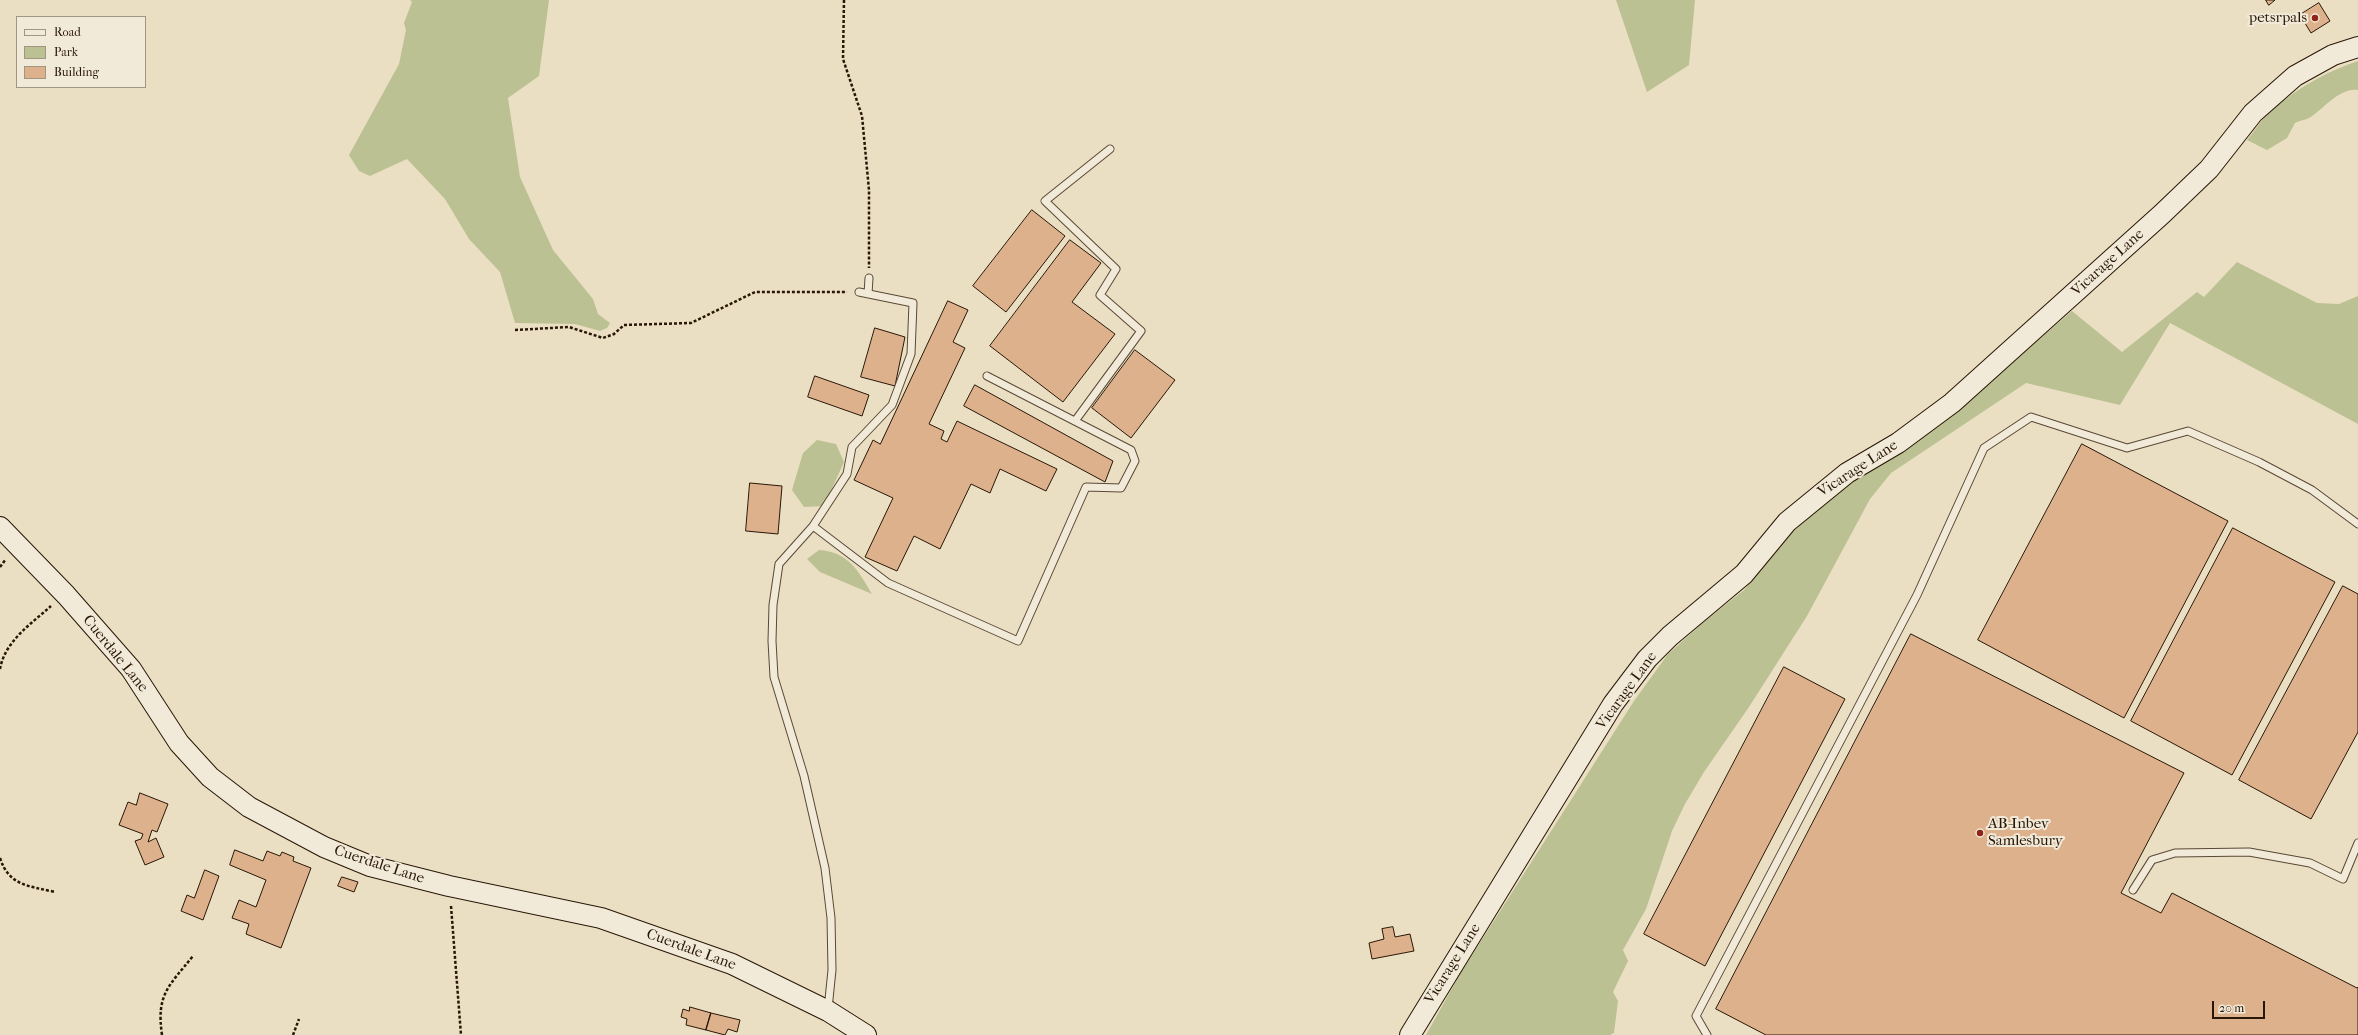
<!DOCTYPE html>
<style>
body{margin:0}
#map{position:relative;width:2358px;height:1035px;overflow:hidden;background:#ebdfc3;font-family:"IM FELL French Canon",serif}
canvas{display:block}
.legend{position:absolute;left:16px;top:16px;width:130px;height:72px;box-sizing:border-box;background:#f2ead8;border:1px solid #a19584;margin:0;padding:5px 7px;list-style:none;font-size:12px;color:#281606}
.legend li{display:flex;align-items:center;gap:8px;height:20px}
.legend b{width:20px;border:1px solid #a19584}
.scale{position:absolute;left:2212px;top:1001px;width:53px;height:18px;box-sizing:border-box;border:2px solid #281606;border-top:0;padding-left:5px;font-size:12px;line-height:14px;white-space:nowrap;color:#281606;-webkit-text-stroke:3px #f2ead8;paint-order:stroke}
</style>
<div id="map">
<canvas width="2358" height="1035"></canvas>
<ul class="legend">
<li><b style="height:5px;background:#f2ead8"></b>Road</li>
<li><b style="height:11px;background:#bbc192"></b>Park</li>
<li><b style="height:11px;background:#deb18d"></b>Building</li>
</ul>
<div class="scale">20 m</div>
</div>
<script>
const context = document.querySelector('canvas').getContext('2d');
context.lineJoin = 'round';
function fill(path, color) { context.fillStyle = color; context.fill(path, 'evenodd'); }
function strokePath(path, color, width, dash) { context.strokeStyle = color; context.lineWidth = width; context.lineCap = dash ? 'butt' : 'round'; context.setLineDash(dash || []); context.stroke(path); }
function drawText(font, color, halo, rows, align = 'center') {
  context.font = font + ' "IM FELL French Canon",serif'; context.lineWidth = 4; context.setLineDash([]); context.textBaseline = 'middle'; context.strokeStyle = halo; context.fillStyle = color; for (const [text, x, y, turn = 0] of rows) {
    context.save(); context.translate(x, y); context.rotate((+turn || 0) * Math.PI / 180); context.textAlign = isNaN(turn) ? turn : align; if (halo) context.strokeText(text, 0, 0); context.fillText(text, 0, 0); context.restore();
  }
}
const green = new Path2D(`
 M410,0H549L539,76L508,98L520,177L553,250L593,299L598,314L610,323L607,328L600,331L575,324L515,323L500,272L469,239L445,199L407,159L370,176L359,171L349,155L399,64L406,30L404,23L412,2Z
 M1616,0H1695L1689,65L1647,92Z
 M2358,61V90C2341,87 2325,107 2312,116C2308,120 2300,120 2295,123L2287,138L2267,150L2247,140C2254,132 2260,121 2268,114C2292,91 2327,71 2358,61Z
 M2237,262L2317,303L2339,304L2358,296V424L2170,323L2120,405L2026,383L1891,473L1870,499L1807,616L1749,707L1704,772L1685,804L1672,831L1646,909L1623,950L1628,961L1613,992L1618,1001L1614,1033L1610,1035H1426L1460,974L1634,701L1668,654L1705,621L1744,590L1789,535L1837,493L1968,401L2072,311L2122,352L2197,292L2204,297Z
 M817,440L836,444L844,462L824,506L804,507L792,490L803,453Z
 M819,550C848,552 858,570 872,594L820,572L807,559Z`);
const building = new Path2D(`
 M2266,0H2275L2269,5Z
 M2319,3L2330,21L2311,33L2300,15Z
 M1032,210L1065,236L1006,312L973,286Z
 M1070,240L1101,263L1072,302L1115,334L1063,402L990,346Z
 M948,301L968,310L953,342L965,348L929,424L944,431L941,439L947,442L957,421L1057,469L1046,491L1000,469L990,493L971,484L940,549L914,536L897,571L865,557L893,498L854,480L873,440L880,444Z
 M875,328L905,337L895,386L861,377Z
 M1135,350L1175,380L1131,438L1092,408Z
 M815,376L869,395L862,416L808,397Z
 M975,385L1113,461L1105,482L964,406Z
 M2082,444L2228,521L2124,718L1978,640Z
 M750,483L782,486L778,534L746,531Z
 M2233,528L2335,582L2232,775L2131,721Z
 M2343,586L2358,594V732L2311,819L2239,780Z
 M1911,634L2184,773L2121,893L2161,913L2172,893L2357,988L2358,987V1035H1766L1716,1009Z
 M1784,667L1845,699L1705,966L1644,934Z
 M140,793L168,804L157,832L152,830L148,842L156,838L164,857L145,865L135,841L141,839L143,834L119,825L128,802L136,805Z
 M235,850L263,861L267,851L280,856L282,852L294,857L293,861L311,868L281,948L246,934L249,924L232,918L239,900L256,907L266,880L230,865Z
 M205,870L219,876L203,920L181,911L187,895L194,898Z
 M342,877L358,882L354,892L338,886Z
 M1393,927L1395,937L1410,934L1414,951L1372,959L1369,943L1384,939L1382,929Z
 M690,1007L711,1013L706,1030L686,1025L687,1019L681,1017L683,1009L689,1011Z
 M711,1013L740,1020L737,1032L728,1029L725,1035L706,1030Z`);
const path = new Path2D(`
 M844,0L843,59L862,116L869,190V268
 M515,330L569,327L603,338L614,334L624,325L691,323L755,292H847
 M0,567L6,559
 M0,669C5,641 31,624 51,606
 M0,858C9,886 29,886 55,892
 M451,906L461,1035
 M162,1035C156,994 169,986 193,956
 M293,1035L299,1019`);
const lane = new Path2D(`
 M868,294L869,278
 M1075,421L1141,331L1100,295L1116,269L1045,201L1110,149
 M813,526L847,474L852,447L892,405L911,354L913,303L859,292
 M2133,890L2152,860L2175,853L2249,852L2310,863L2343,879L2358,843
 M828,1009L832,970L831,918L825,868L804,776L774,677L772,641L773,605L779,564L813,526L888,583L1018,641L1086,487L1121,488L1135,461L1131,450L987,376
 M1707,1035L1696,1016L1917,595L1984,448L2031,417L2127,448L2188,431L2259,462L2312,490L2358,524`);
const secondary = new Path2D(`
 M0,527L66,595L131,669L179,743L210,777L249,807L324,847L370,866L449,886L601,918L732,964L828,1011L866,1035
 M1410,1035L1613,704L1647,659L1670,636L1744,574L1787,522L1847,473L1898,443L1952,403L2162,214L2209,169L2253,113L2295,76L2333,55L2358,47`);
const markers = [
 [2315,18,4,"#8f2418"],
 [1980,833,4,"#8f2418"]
];
const poiNames = [
 ["petsrpals",2307,18],
 ["AB-Inbev",1988,824,"left"],
 ["Samlesbury",1988,841,"left"]
];
const streetNames = [
 ["Vicarage Lane",2108,263,-42],
 ["Vicarage Lane",1858,469,-33],
 ["Cuerdale Lane",115,654,51],
 ["Vicarage Lane",1627,691,-54],
 ["Cuerdale Lane",379,865,18],
 ["Cuerdale Lane",691,950,20],
 ["Vicarage Lane",1453,964,-58]
];
fill(green, '#bbc192');
fill(building, '#deb18d');
strokePath(building, '#281606', 1);
strokePath(lane, '#594835', 9);
strokePath(secondary, '#281606', 22);
strokePath(path, '#281606', 2.5, [3, 2]);
strokePath(lane, '#f2ead8', 7);
strokePath(secondary, '#f2ead8', 20);
for (const [x, y, r, color] of markers) { const dot = new Path2D(); dot.arc(x, y, r, 0, 2 * Math.PI); context.fillStyle = color; context.fill(dot); strokePath(dot, '#f2ead8', 1.5); }
drawText('15px', '#281606', '#f2ead8', poiNames, 'right');
drawText('15px', '#281606', '#f2ead8', streetNames);
</script>
